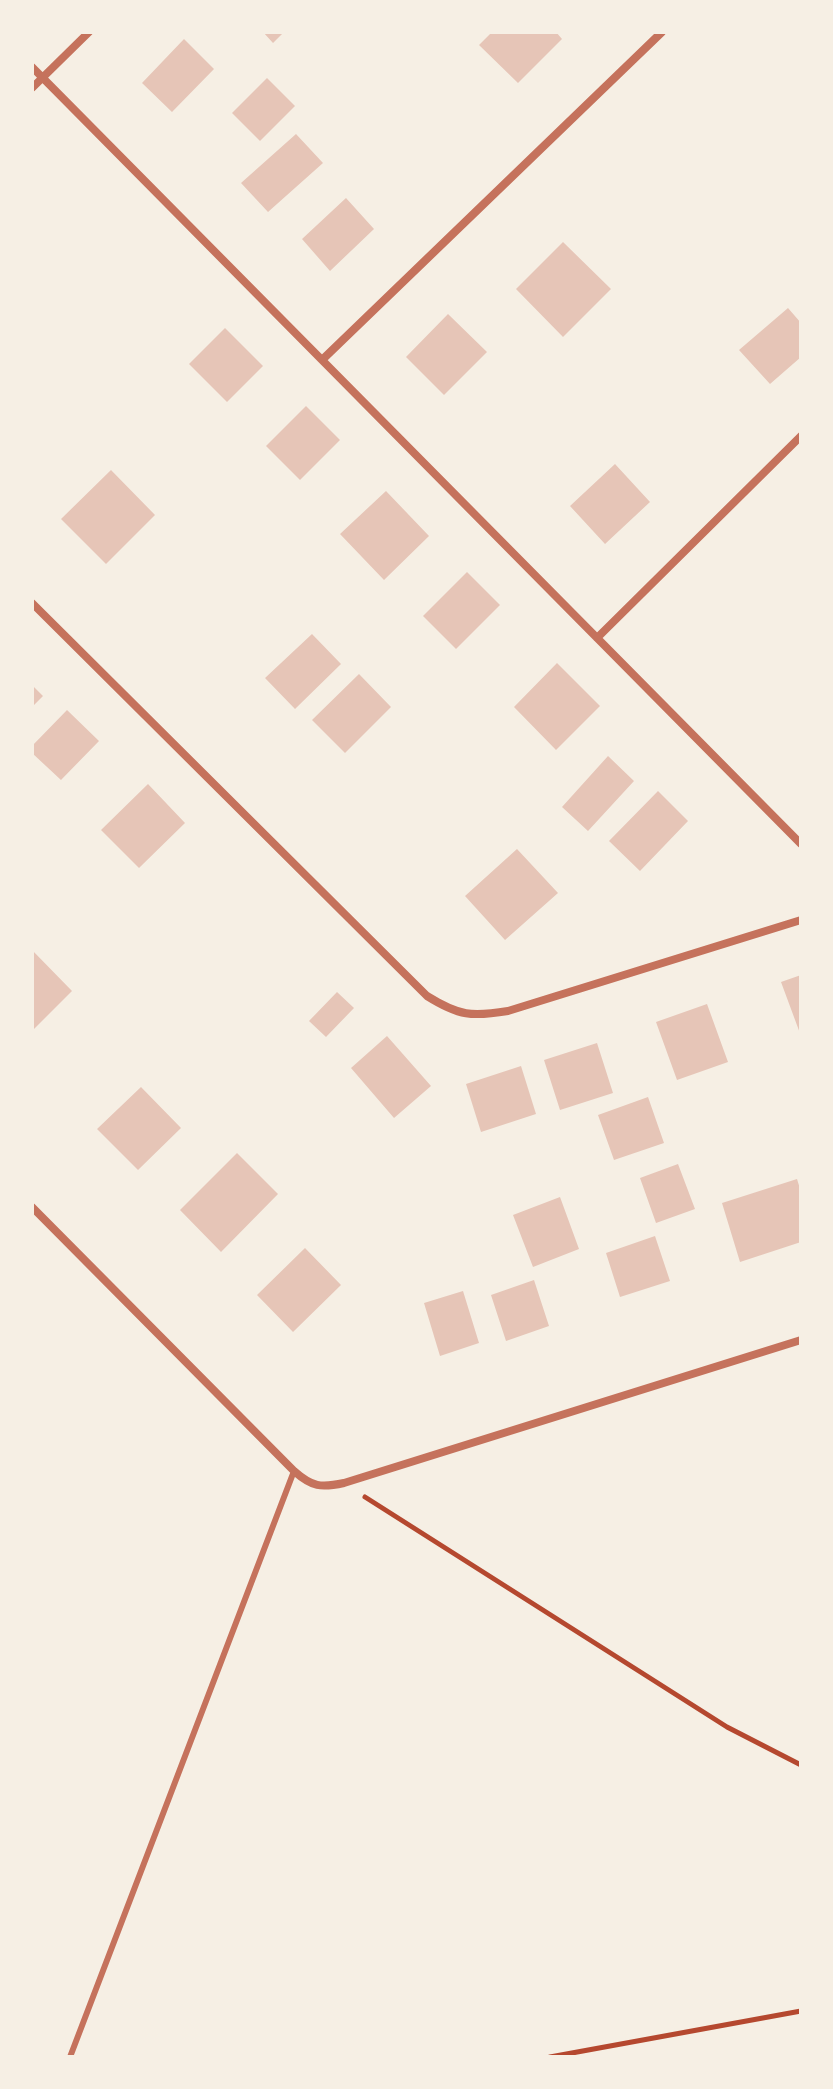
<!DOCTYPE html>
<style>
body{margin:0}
#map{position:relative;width:833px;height:2089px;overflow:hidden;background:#f6efe4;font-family:Raleway,sans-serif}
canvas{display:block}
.frame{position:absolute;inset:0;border:34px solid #f6efe4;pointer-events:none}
</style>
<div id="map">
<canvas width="833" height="2089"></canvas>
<div class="frame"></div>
</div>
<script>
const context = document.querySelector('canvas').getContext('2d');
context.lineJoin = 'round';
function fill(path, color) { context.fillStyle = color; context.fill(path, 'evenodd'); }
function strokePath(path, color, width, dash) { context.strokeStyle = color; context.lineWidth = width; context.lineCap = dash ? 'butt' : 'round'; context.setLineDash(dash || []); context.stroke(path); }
const building = new Path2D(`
 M263,32H284L273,43Z
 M492,32H556L562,39L518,83L479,45Z
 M184,39L214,69L172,112L142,83Z
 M267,78L295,106L260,141L232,113Z
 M296,134L323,163L268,212L241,183Z
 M346,198L374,229L330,271L302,239Z
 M563,242L611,289L563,337L516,289Z
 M788,308L801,323V357L770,384L739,350Z
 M448,314L487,352L444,395L406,357Z
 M225,328L263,366L227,402L189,364Z
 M306,406L340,440L300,480L266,446Z
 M615,464L650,502L605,544L570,506Z
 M111,470L155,515L106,564L61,519Z
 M386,491L429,536L384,580L340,534Z
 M467,572L500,605L456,649L423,616Z
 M312,634L341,664L295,709L265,678Z
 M557,663L600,706L556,750L514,707Z
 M359,674L391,707L345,753L312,720Z
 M32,685L43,696L32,707Z
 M67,710L99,741L61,780L32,753V746Z
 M608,756L634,781L588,831L562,807Z
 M148,784L185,823L139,868L101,830Z
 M658,791L688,821L640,871L609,841Z
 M517,849L558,893L505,940L465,896Z
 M32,950L72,991L32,1031Z
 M801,975V1036L781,982Z
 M337,992L354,1008L326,1037L309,1021Z
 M707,1004L728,1062L677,1080L656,1022Z
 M387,1036L431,1086L394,1118L351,1068Z
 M597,1043L613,1093L560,1110L544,1060Z
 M521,1066L536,1114L481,1132L466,1084Z
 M141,1087L181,1128L138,1170L97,1129Z
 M648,1097L664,1143L614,1160L598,1115Z
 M237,1153L278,1194L221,1252L180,1210Z
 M678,1164L695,1209L656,1223L640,1178Z
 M797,1179L801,1192V1242L740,1262L722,1203Z
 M560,1197L579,1249L533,1267L513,1215Z
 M655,1236L670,1281L620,1297L606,1253Z
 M305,1248L341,1285L293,1332L257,1295Z
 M534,1280L549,1326L506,1341L491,1295Z
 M463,1291L479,1343L440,1356L424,1303Z`);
const path = new Path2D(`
 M365,1497L727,1727L801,1765
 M550,2057L801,2011`);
const service = new Path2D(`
 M70,2057L294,1471`);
const minor = new Path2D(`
 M32,67L801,844
 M32,88L89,32
 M322,360L662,32
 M32,603L427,996C459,1016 472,1017 508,1011L801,920
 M597,638L801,436
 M32,1207L294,1471C312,1487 321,1488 344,1483L801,1340`);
fill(building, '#e6c5b7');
strokePath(path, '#b5482f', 5);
strokePath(service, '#c5725c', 6);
strokePath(minor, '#c5725c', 8);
</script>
